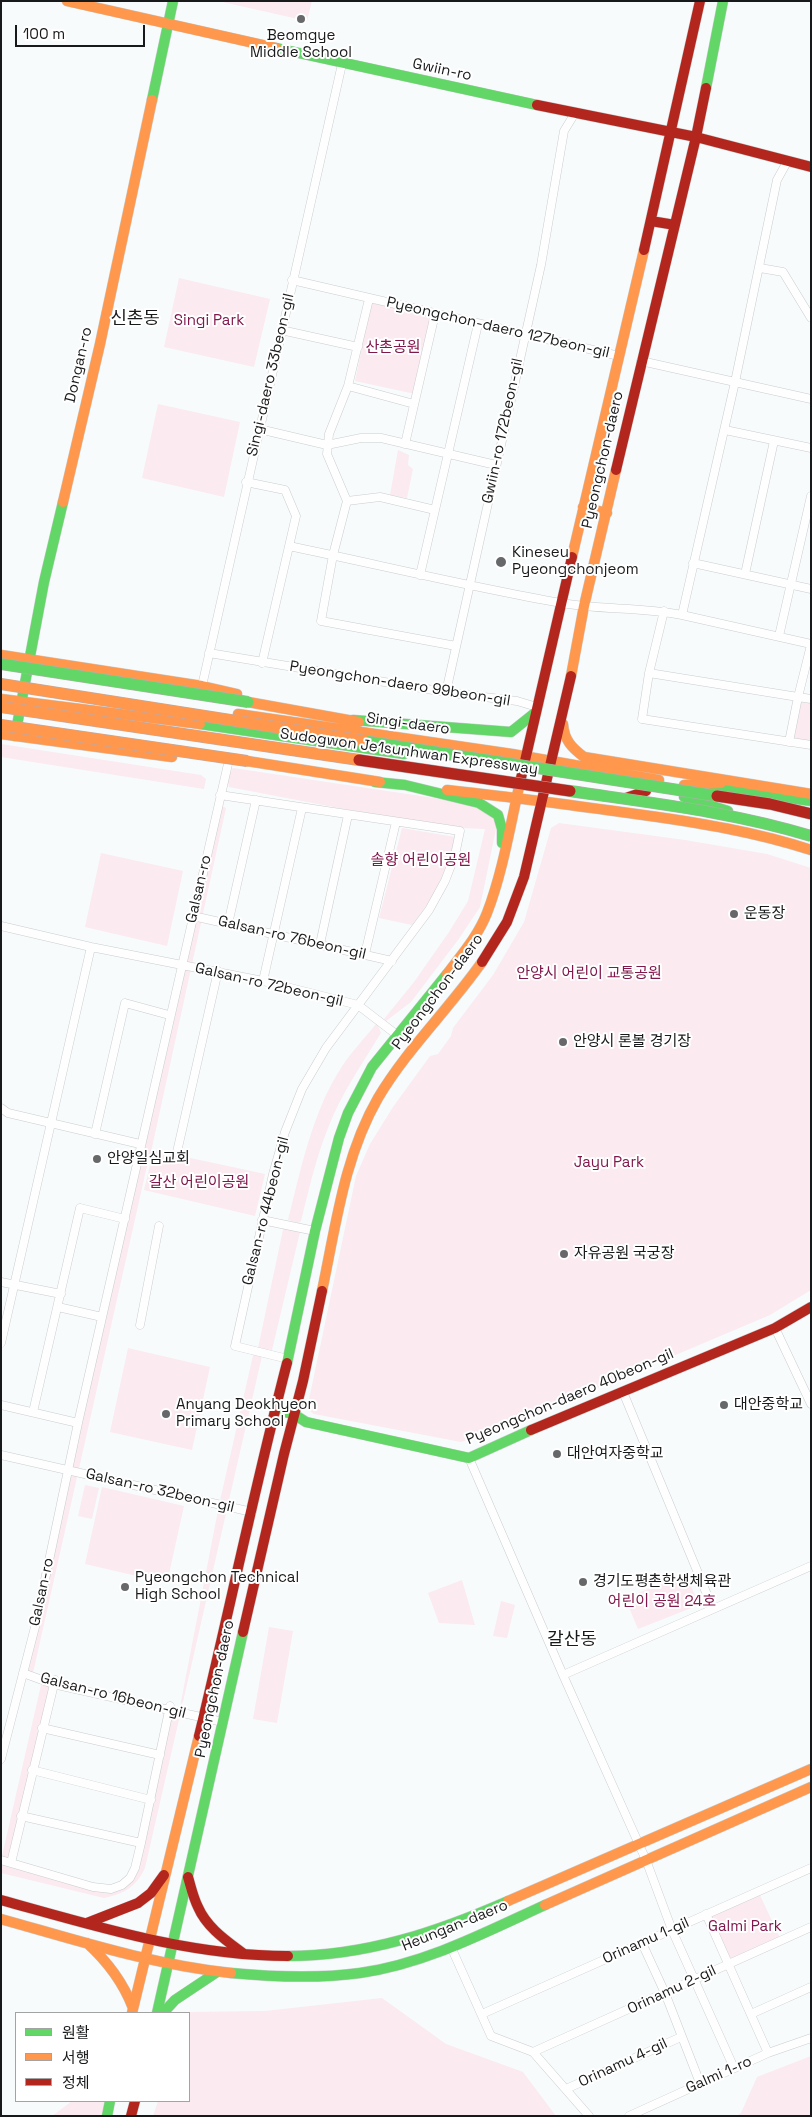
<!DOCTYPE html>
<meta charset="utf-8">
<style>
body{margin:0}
#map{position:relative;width:812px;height:2117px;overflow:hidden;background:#f7fbfc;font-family:"Space Grotesk","Noto Sans KR",sans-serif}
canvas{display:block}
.frame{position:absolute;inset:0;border:2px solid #18191a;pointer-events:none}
.legend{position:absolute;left:15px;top:2012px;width:175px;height:90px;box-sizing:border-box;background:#fff;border:1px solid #a3a3a3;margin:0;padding:6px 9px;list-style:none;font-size:15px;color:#18191a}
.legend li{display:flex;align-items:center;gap:10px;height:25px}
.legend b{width:25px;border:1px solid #a3a3a3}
.scale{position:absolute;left:15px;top:25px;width:130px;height:22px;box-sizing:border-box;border:2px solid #18191a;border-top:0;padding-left:6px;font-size:15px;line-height:18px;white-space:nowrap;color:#18191a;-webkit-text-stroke:4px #fff;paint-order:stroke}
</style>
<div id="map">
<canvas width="812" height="2117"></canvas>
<div class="frame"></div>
<ul class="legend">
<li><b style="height:6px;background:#63d668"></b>원활</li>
<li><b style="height:6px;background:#ff974d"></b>서행</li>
<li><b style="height:6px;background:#b3261e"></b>정체</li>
</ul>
<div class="scale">100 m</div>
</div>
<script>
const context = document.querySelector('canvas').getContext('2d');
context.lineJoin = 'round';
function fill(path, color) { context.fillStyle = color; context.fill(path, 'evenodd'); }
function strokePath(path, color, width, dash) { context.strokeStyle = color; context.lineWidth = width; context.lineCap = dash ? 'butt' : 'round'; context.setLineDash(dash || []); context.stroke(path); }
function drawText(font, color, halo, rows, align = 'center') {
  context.font = font + ' "Space Grotesk","Noto Sans KR",sans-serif'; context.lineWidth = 4; context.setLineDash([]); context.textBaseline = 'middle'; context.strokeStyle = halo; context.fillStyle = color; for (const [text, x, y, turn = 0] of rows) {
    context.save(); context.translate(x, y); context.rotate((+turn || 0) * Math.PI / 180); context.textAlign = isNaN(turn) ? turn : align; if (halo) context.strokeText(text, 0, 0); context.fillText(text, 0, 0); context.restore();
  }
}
const green = new Path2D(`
 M218,1H312L307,21Z
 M179,278L270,299L254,367L164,347Z
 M371,303L431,316L415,394L355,381Z
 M158,404L240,422L224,497L142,478Z
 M398,450L409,455L408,465L413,469L407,498L390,495Z
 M801,702L811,703V742L792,739Z
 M1,744L201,775L206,779L204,789L1,757Z
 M233,768L481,805L495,817L496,829L480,907L458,940L411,1002L386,1021L384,1019L414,982L449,932L468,901L485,829L460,828L344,809L229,787L227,778Z
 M222,806L226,808L151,1152H153V1150L265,1174L255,1216L144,1190L152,1157H149L33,1673L26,1672L218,807Z
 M559,823L685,840L767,854L811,868V1290L770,1315L522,1420L461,1442L314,1414L307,1409L356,1176L370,1144L393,1107L430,1056L438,1054L451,1036L453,1028L493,975L524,922L551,828Z
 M402,828L455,837C448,870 433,899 412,925L379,918Z
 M101,853L183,871L167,946L85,927Z
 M377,1023L381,1033C362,1064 341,1094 328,1128C316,1158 309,1189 301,1221L299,1223L288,1220C301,1169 312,1113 341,1068C351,1052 365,1038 377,1023Z
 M284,1225L298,1228L300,1232L272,1350L258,1348Z
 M128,1348L210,1367L192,1450L110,1432Z
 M254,1351L262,1356L229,1500L219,1504L227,1509L183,1702L180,1705L179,1712L219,1505Z
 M85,1485L99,1488L92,1519L78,1516Z
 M102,1487L184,1506L167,1583L85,1564Z
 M686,1574L699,1605L638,1629L625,1598Z
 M462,1580L475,1625L439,1623L428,1593Z
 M501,1601L515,1605L507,1638L493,1636Z
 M269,1627L293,1631L277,1723L253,1719Z
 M45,1684L51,1686L10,1858L6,1859L2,1856L41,1685Z
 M171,1713L180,1715L145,1868C136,1887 124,1894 104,1898L1,1873V1861L112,1891L131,1880Z
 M758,1891L781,1940L727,1965L706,1914Z
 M382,1998L446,2044L523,2072L556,2116H153L158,2101H189V2013H185V2012L265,2011Z
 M811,2056V2116H736L741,2113L757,2077Z
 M72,2101H105L103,2116H52Z`);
const street = new Path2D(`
 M787,162L777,180L735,382L682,615L811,644
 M760,268L783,272L811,318
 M292,280L619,356
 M369,299L348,386L329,434L327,454L347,501L333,555L321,621L456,646
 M281,330L358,347
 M641,361L811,399
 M348,386L414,404
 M259,429L327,445L361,438H381L496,465
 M725,430L811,448
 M405,444L435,314
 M246,482L285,490L296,516L262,663
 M347,501L380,497L435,510
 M289,546C380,565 470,587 561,603C601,610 642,607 682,615
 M693,563L811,589
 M745,574L774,441
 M420,575L478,324
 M664,611L649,673L642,719L811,745
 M779,636L811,496
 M209,653L451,693L517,701L537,707
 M649,673L798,697L811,645
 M202,686L342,64
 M446,692L541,265L564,131L575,113
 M789,742L798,697L811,699
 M220,795L460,831L455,855L445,881L429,910L326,1048L302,1089L285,1132L273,1174L235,1346L288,1359
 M193,916L392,961
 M228,924L256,800
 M1,926L91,947L263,981L358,1005L397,1035
 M320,944L348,815
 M365,954L396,822
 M263,981L302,808
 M1,1108L8,1113L140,1144
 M95,1134L125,1003L169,1015
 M177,1152L218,971
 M262,1220L315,1231
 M1,1282L61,1294
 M58,1307L102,1317
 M140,1325L159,1226
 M775,1328L811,1404
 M1,1343L91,947
 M623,1392L713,1609
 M1,1405L78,1423
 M33,1412L80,1208L125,1219
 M1,1455L252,1512
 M469,1458L563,1675L646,1860L672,1930L734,2068
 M23,1673L53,1684L223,1722
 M563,1675L811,1566
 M42,1728L160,1755
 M1,1759L35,1627L78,1423L228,764
 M32,1770L151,1800
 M21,1816L141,1843
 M1,1860L93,1887L111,1889L122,1885L130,1878L135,1868L141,1843L170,1706
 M11,1863L55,1680
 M706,1914L768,2053
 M642,1943L665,1993L700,2083
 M451,1947L491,2036L533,2052L589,2116
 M482,2014L811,1868
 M751,2014L811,1987
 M533,2052L811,1927
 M566,2089L681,2037
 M629,2116L768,2053L811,2038`);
const fast = new Path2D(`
 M276,48L537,105
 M706,88L723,1
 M152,100L173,1
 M353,720L511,732L536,712
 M200,724L404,754
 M15,736L44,582L63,502
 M375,782L405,785L479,803L498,815L502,829V843
 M713,788L811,801
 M684,797L728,811
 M287,1363L315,1231L339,1138L348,1113L372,1067L447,974
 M275,1409L295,1415L306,1422L469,1458L531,1430
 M288,1956C366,1956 437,1932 508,1901
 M231,1973C274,1977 317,1979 360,1973C425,1964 486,1932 545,1905
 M157,2013L243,1632
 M163,2013L175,2000L217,1972
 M107,2116L110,2101`);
const slow = new Path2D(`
 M67,1L276,48
 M63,502L100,344L152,100
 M583,507L607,513
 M572,557L644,250
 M1,655L202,686L237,694
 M571,676L584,606L616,470
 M1,699L200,724
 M248,702L359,722
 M238,714L512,754L659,780
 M563,724C564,740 572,748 584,757L811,794
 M1,734L172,757
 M247,761L380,782
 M684,785L721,783
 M447,790C513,797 578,806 643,815C700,823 756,832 811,850
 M447,974C462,954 478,936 487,913C503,872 511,821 521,778
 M322,1291C336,1225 344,1157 378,1098C407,1049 449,1009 482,962
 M508,1901L811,1769
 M545,1905L811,1787
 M1,1919C76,1940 153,1965 231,1973
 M87,1943C108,1962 123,1982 133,2008
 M132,2013L199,1736`);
const jam = new Path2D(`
 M537,105L696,137L811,167
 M651,221L675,225
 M644,250L700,1
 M616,470L696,137L706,88
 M521,778L572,557
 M626,798L646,791
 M482,962L507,922L524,877L571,676
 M531,1430L775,1328L811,1307
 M243,1632L284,1454L303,1381L322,1291
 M199,1736C229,1612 255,1486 287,1363
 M188,1877C191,1887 193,1897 198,1907C207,1928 227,1941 244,1954
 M1,1900C95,1926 190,1956 288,1956
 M87,1923L138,1903L151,1893L164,1875
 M131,2116L135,2101`);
const fastBridge = new Path2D(`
 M1,664L248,702
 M364,741L717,796
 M570,791C651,803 733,812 811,836`);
const slowBridge = new Path2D(`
 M1,684L364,741
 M1,707L359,760
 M1,725L247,761`);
const jamBridge = new Path2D(`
 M359,760L570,791
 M717,796L770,804L811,814`);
const markers = [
 [301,19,5,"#666869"],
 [501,562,6,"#666869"],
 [734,914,5,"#666869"],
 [563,1042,5,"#666869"],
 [97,1159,5,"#666869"],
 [564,1254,5,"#666869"],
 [724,1405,5,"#666869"],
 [166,1414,5,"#666869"],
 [557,1454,5,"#666869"],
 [583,1582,5,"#666869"],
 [125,1587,5,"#666869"]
];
const poiNames = [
 ["Beomgye",301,36,"center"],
 ["Middle School",301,53,"center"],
 ["Kineseu",512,553],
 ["Pyeongchonjeom",512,570],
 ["운동장",744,914],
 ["안양시 론볼 경기장",573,1042],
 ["안양일심교회",107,1159],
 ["자유공원 국궁장",574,1254],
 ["Anyang Deokhyeon",176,1405],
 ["Primary School",176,1422],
 ["대안중학교",734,1405],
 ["대안여자중학교",567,1454],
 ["Pyeongchon Technical",135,1578],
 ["High School",135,1595],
 ["경기도평촌학생체육관",593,1582]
];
const streetNames = [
 ["Gwiin-ro",442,70,12],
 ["Pyeongchon-daero 127beon-gil",498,328,13],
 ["Dongan-ro",79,365,-77],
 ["Singi-daero 33beon-gil",271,375,-77],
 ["Gwiin-ro 172beon-gil",503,431,-78],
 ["Pyeongchon-daero",603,460,-77],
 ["Pyeongchon-daero 99beon-gil",400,684,9],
 ["Singi-daero",408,724,8],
 ["Sudogwon Je1sunhwan Expressway",409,752,8],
 ["Galsan-ro",199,889,-77],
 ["Galsan-ro 76beon-gil",292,938,13],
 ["Galsan-ro 72beon-gil",269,985,13],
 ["Pyeongchon-daero",438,992,-53],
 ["Galsan-ro 44beon-gil",266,1211,-76],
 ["Pyeongchon-daero 40beon-gil",570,1397,-23],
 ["Galsan-ro 32beon-gil",160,1491,13],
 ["Galsan-ro",42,1592,-78],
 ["Pyeongchon-daero",215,1689,-78],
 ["Galsan-ro 16beon-gil",113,1696,14],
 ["Heungan-daero",455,1926,-22],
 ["Orinamu 1-gil",646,1941,-24],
 ["Orinamu 2-gil",672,1990,-25],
 ["Orinamu 4-gil",623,2063,-25],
 ["Galmi 1-ro",719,2075,-24]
];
const parkNames = [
 ["Singi Park",209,321],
 ["산촌공원",393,348],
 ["솔향 어린이공원",421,861],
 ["안양시 어린이 교통공원",589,974],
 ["Jayu Park",609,1163],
 ["갈산 어린이공원",199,1183],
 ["어린이 공원 24호",662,1602],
 ["Galmi Park",745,1927]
];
const quarterNames = [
 ["신촌동",135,319],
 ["갈산동",572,1640]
];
fill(green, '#fbeaf0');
strokePath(street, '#cacdce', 9);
strokePath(fast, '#cacdce', 11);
strokePath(slow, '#cacdce', 11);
strokePath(jam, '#cacdce', 11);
strokePath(street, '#fefeff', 8);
strokePath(fast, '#63d668', 10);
strokePath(slow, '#ff974d', 10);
strokePath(jam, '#b3261e', 10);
strokePath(fastBridge, '#b8adb3', 12, []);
strokePath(slowBridge, '#b8adb3', 12, []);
strokePath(jamBridge, '#b8adb3', 12, []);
strokePath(fastBridge, '#63d668', 11);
strokePath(slowBridge, '#ff974d', 11);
strokePath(jamBridge, '#b3261e', 11);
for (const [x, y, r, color] of markers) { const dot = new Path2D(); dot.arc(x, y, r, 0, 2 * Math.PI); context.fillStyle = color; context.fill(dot); strokePath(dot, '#fff', 2); }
drawText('15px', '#18191a', '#fff', poiNames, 'left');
drawText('15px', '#18191a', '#fff', streetNames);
drawText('15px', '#81184c', '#fff', parkNames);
drawText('18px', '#18191a', '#fff', quarterNames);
</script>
